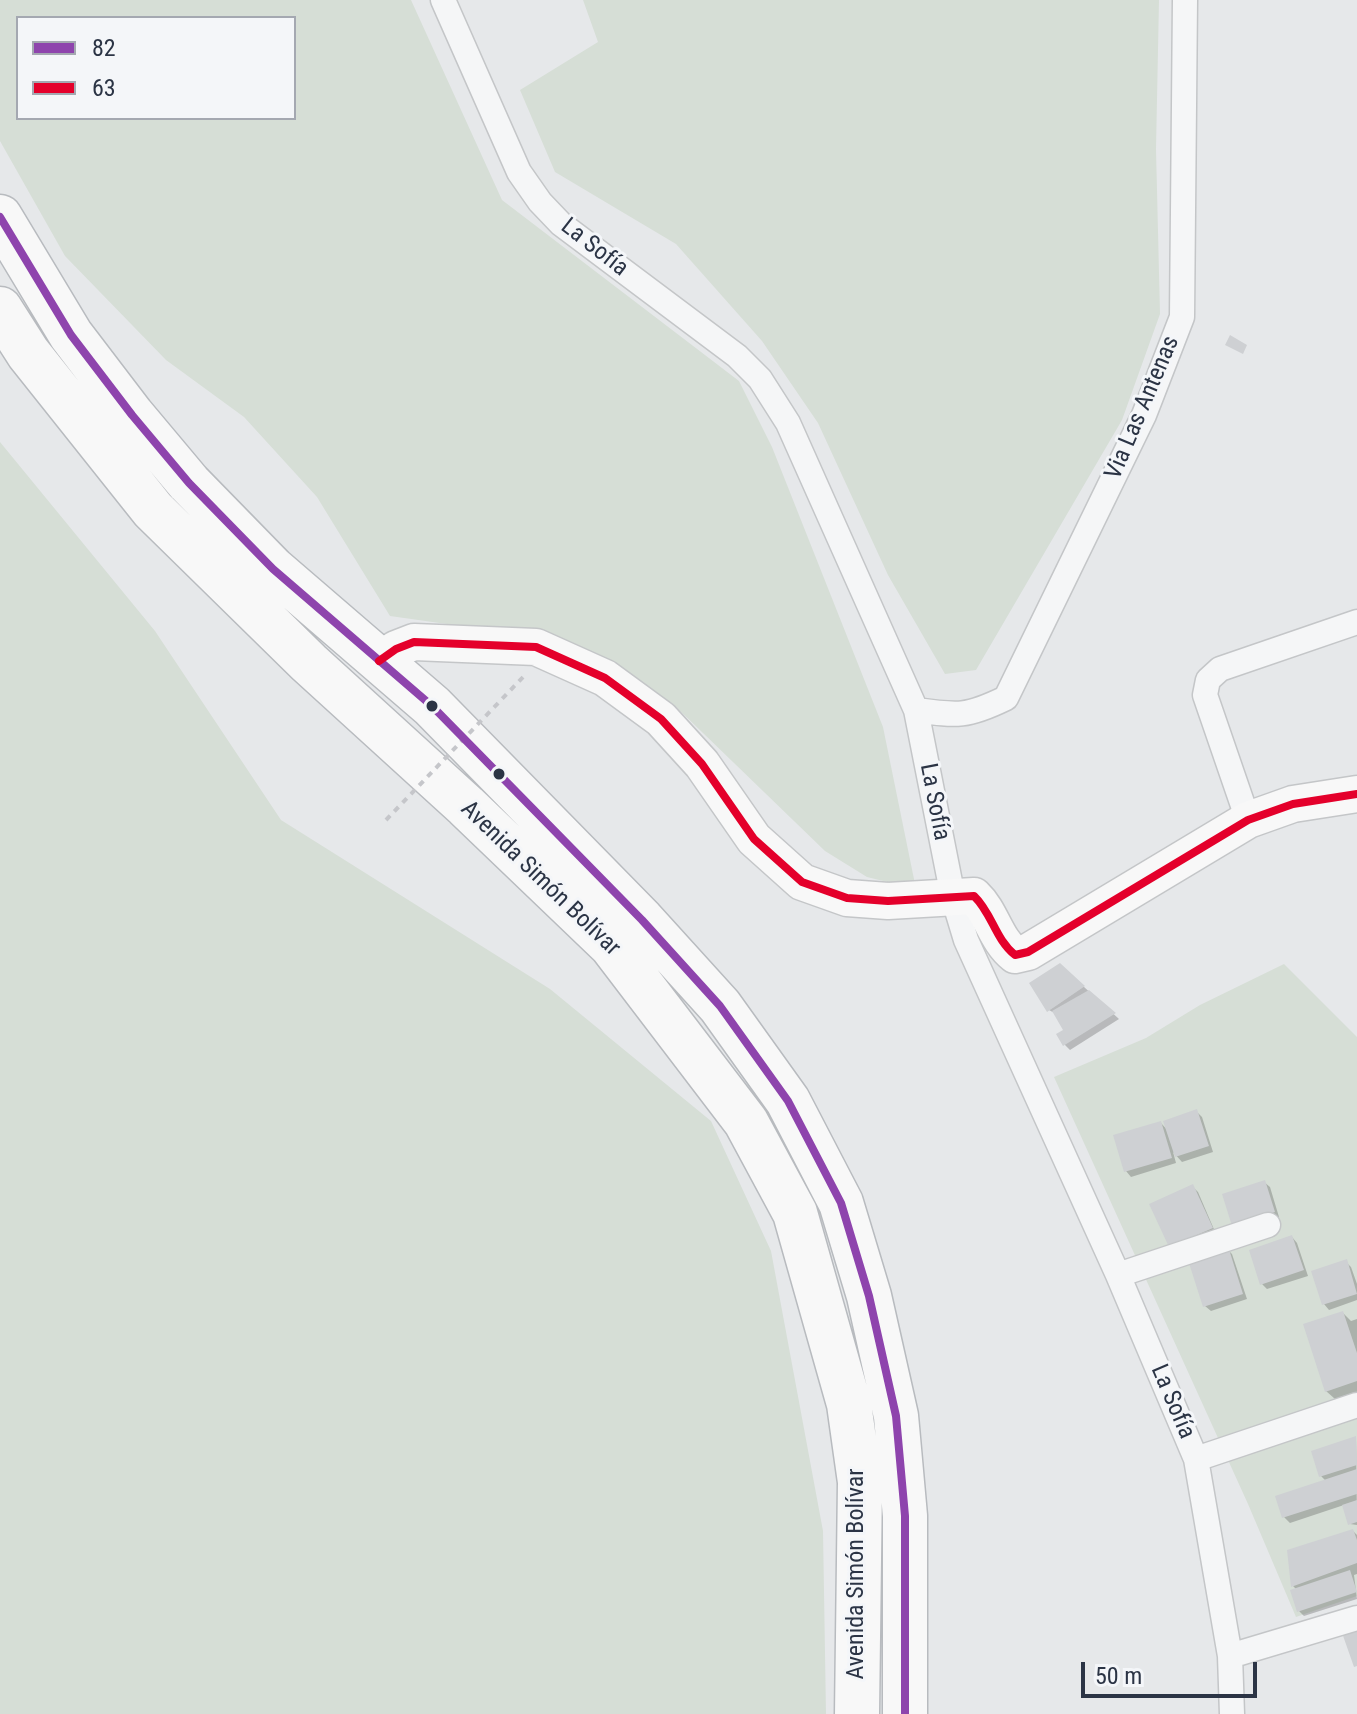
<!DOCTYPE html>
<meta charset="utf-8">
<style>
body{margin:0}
#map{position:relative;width:1357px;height:1714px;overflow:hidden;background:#e6e8ea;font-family:"Roboto Condensed",sans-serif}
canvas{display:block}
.legend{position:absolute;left:16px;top:16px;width:280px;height:104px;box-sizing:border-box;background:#f4f6f9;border:2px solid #a4a8b1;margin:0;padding:10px 14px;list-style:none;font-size:24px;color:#2b3445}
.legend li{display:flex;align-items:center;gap:16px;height:40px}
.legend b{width:40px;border:2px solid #a4a8b1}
.scale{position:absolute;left:1081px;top:1662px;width:176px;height:36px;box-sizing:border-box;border:4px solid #2b3445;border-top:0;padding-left:10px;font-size:24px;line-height:28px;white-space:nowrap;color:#2b3445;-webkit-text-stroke:6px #f4f6f9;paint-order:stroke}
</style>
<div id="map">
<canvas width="1357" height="1714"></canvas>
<ul class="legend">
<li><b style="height:10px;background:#8e44ad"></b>82</li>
<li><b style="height:10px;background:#e4002b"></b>63</li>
</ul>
<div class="scale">50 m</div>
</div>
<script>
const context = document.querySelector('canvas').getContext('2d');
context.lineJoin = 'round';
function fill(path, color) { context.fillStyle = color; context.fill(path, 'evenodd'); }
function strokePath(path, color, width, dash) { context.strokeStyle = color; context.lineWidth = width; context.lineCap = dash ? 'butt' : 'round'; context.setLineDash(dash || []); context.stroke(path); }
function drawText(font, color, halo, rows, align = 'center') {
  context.font = font + ' "Roboto Condensed",sans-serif'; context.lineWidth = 6; context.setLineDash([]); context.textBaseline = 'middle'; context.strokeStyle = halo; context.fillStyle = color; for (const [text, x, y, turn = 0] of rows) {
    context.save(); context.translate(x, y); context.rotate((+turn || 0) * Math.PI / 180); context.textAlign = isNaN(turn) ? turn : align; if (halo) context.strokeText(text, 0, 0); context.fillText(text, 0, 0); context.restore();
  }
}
const green = new Path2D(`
 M0,0H411L502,200L739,381L772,447L883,727L916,889L867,877L825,851L673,704L553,639L390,616L317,497L244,417L166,360L65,256L0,141ZM18,18H294V118H18Z
 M583,0H1159L1156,149L1160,314L1122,420L976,670L945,674L888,575L818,423L762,341L676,244L555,172L520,90L598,42Z
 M0,442L155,631L281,820L550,989L711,1121L771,1251L823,1531L826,1714H0Z
 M1284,964L1357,1037V1596L1296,1617L1248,1504L1054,1077L1146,1038L1200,1005Z`);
const shadow = new Path2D(`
 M1060,965L1119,1019L1070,1050L1065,1045V1031L1056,1014L1049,1010Z
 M1197,1112L1202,1117L1213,1152L1182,1162L1173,1152L1176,1163L1131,1177L1126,1171L1161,1123L1169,1132Z
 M1264,1182L1270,1187L1279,1217L1239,1230Z
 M1192,1186L1198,1192L1216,1234L1176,1252Z
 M1292,1237L1297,1243L1308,1276L1267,1289L1262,1284Z
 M1227,1249L1232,1254L1247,1299L1211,1311L1205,1306Z
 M1346,1262L1351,1267L1357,1284V1300L1329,1310L1324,1304Z
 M1343,1313L1351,1321L1357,1319V1392L1335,1399L1326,1391Z
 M1356,1439L1357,1525L1350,1524L1344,1505L1290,1523L1284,1517L1278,1498L1326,1481L1321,1476Z
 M1353,1531L1357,1535V1574L1354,1575L1357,1599L1304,1616L1299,1611L1297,1590L1293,1586Z`);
const building = new Path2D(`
 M1230,335L1247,345L1243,354L1225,345Z
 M1060,963L1085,986L1047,1012L1029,983Z
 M1089,990L1116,1013L1063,1046L1056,1034L1063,1030L1052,1011Z
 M1197,1109L1209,1146L1175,1157L1163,1121Z
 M1161,1121L1172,1158L1124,1172L1113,1135Z
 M1265,1180L1275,1212L1232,1226L1222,1194Z
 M1193,1184L1213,1228L1169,1247L1149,1204Z
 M1292,1235L1304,1270L1260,1285L1249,1250Z
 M1228,1246L1243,1294L1203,1307L1188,1260Z
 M1347,1259L1357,1294L1322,1305L1311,1271Z
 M1343,1311L1357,1353V1381L1325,1392L1303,1324Z
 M1356,1436L1357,1465L1319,1477L1311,1451Z
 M1357,1469V1494L1282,1518L1275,1496Z
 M1357,1500V1522L1348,1525L1342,1505Z
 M1353,1529L1357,1540V1563L1291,1587L1287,1550Z
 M1350,1570L1357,1592L1297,1612L1290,1590Z
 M1357,1624V1666L1354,1667L1341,1630Z`);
const street = new Path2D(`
 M443,0L519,172L540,202L561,224L737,356L760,379L788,423L916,710L953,897L966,940L1118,1275L1196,1459L1230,1656L1232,1714
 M916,710C958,716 967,717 1006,698L1144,415L1182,317L1185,0
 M1248,820L1205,695L1208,680L1220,669L1357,622
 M1118,1275L1268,1225
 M1196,1459L1357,1405
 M1230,1656L1357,1618`);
const secondary = new Path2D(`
 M379,661L396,649L414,642L536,647L605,678L661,719L702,764L754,839L802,882L847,898L888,901L974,896C992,913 995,939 1015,955L1028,952L1248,820L1293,804L1357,794`);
const highway = new Path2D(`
 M0,217L71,335L132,415L189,483L273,569L432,706L642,920L720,1006L788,1101L841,1203L869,1296L896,1416L905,1516V1714
 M0,309L28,353L153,510L309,663L466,806L611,945L746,1122L795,1213L849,1404L860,1482L857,1714`);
const pathBridge = new Path2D(`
 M386,820L525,675`);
const bus1 = new Path2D(`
 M0,217L71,335L132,415L189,483L273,569L432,706L642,920L720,1006L788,1101L841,1203L869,1296L896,1416L905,1516V1714`);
const bus2 = new Path2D(`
 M379,661L396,649L414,642L536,647L605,678L661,719L702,764L754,839L802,882L847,898L888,901L974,896C992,913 995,939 1015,955L1028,952L1248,820L1293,804L1357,794`);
const markers = [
 [432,706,7,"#2b3445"],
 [499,774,7,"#2b3445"]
];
const streetNames = [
 ["La Sofía",594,248,38],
 ["Via Las Antenas",1143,408,-67],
 ["La Sofía",934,802,79],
 ["Avenida Simón Bolívar",540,879,44],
 ["La Sofía",1172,1402,67],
 ["Avenida Simón Bolívar",857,1574,-90]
];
fill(green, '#d6ded6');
fill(shadow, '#0003');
fill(building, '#ced0d3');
strokePath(street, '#c4c6c8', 27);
strokePath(secondary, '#c4c6c8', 39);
strokePath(highway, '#b8bbbf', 47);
strokePath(street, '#f5f6f7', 24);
strokePath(secondary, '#f8f8f8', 36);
strokePath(highway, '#f8f8f8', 44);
strokePath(pathBridge, '#c5c6ca', 4, [6, 6]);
strokePath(bus1, '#8e44ad', 8);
strokePath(bus2, '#e4002b', 8);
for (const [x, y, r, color] of markers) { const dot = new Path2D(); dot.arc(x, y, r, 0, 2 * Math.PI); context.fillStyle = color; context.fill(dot); strokePath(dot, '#f4f6f9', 3); }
drawText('24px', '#2b3445', '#f4f6f9', streetNames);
</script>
